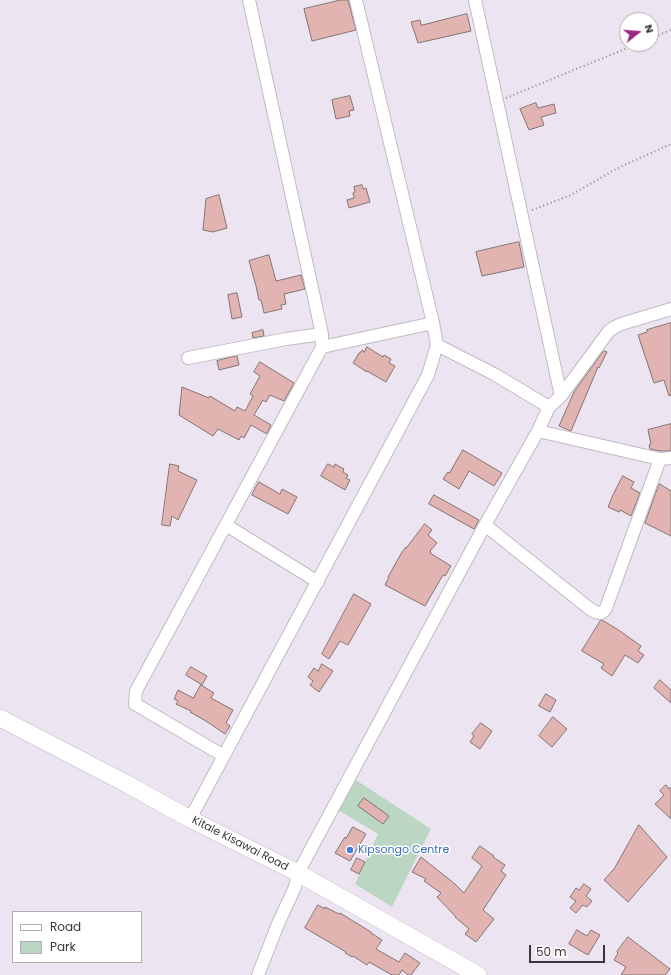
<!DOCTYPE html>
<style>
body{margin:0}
#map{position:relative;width:671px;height:975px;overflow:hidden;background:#ece5f1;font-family:Poppins,sans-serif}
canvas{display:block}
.legend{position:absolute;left:12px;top:911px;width:130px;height:52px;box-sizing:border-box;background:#fff;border:1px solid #b0afb0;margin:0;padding:5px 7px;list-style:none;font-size:12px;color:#39363a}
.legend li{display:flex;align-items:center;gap:8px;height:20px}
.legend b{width:20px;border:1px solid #b0afb0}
.north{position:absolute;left:619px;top:12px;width:40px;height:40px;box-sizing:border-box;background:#fff;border:1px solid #b0afb0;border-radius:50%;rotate:73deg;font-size:11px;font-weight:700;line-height:16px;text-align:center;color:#39363a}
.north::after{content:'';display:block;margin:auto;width:14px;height:18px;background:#982785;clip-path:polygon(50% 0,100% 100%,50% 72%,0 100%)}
.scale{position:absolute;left:529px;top:945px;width:76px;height:18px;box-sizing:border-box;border:2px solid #39363a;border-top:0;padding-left:5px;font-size:12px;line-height:14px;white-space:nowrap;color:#39363a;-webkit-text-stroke:3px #fff;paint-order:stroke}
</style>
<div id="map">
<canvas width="671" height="975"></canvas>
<ul class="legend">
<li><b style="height:5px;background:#fff"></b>Road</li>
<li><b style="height:11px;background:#bbd7c4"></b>Park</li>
</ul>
<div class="north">N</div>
<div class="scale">50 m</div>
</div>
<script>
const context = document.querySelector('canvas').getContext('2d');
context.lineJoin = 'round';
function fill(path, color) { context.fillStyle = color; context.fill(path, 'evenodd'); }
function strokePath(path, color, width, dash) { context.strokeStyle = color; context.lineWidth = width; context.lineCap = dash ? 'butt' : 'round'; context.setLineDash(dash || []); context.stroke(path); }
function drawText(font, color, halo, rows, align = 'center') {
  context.font = font + ' Poppins,sans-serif'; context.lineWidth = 3; context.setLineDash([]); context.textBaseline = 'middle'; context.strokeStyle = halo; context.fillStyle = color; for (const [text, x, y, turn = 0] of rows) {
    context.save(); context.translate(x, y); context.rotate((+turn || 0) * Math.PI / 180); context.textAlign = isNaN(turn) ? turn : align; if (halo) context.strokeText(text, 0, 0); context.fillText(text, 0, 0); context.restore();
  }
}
const green = new Path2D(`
 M356,780L431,829L392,907L355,884L378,834L338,810Z`);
const building = new Path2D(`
 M341,0H348L356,30L312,41L304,9Z
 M467,14L471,31L418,43L411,22L420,20L421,25Z
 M350,96L354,110L349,111L350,116L336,119L332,100Z
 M536,103L538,108L554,104L556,113L541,117L544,125L529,130L520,109Z
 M362,185L363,189L366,188L370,202L349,208L347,200L354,198L353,193L355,192L354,187Z
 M219,195L227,228L213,232L203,230L206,199Z
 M519,242L524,267L482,276L476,252Z
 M269,255L276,281L301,275L305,289L284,294L286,304L281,305L282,309L264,313L261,300H259L256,286L249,261Z
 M237,293L242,317L232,319L228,295Z
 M671,323V395L669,396L664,380L654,383L638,335L647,332V330Z
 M263,330L264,336L253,338L252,333Z
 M367,347L383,357L384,355L391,359L389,363L395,366L386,382L367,371V372L353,363L359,353H360L362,350L364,352Z
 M604,351L607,352L599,368L598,367L571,431L559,426L574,392Z
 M237,356L239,365L219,370L217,361Z
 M260,362L294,383L284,401L270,395L266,402L263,400L254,415L271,425L267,434L251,425L244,438L241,436L239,440L218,429L213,436L179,415L182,387L209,398L210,396L235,411L237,407L245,411L253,396L250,394L260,376L254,372Z
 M671,424V451H661L650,449L649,445L651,444L648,430Z
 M463,450L502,473L494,486L469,471L459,489L443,479L448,472L449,473Z
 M170,464L179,466L178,471L197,480L178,520L172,516L170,526L162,525Z
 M328,464L334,467L335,464L344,469L343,472L348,475L346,478L350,480L345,490L321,476Z
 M623,476L634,482L631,488L640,493L631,516L620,510L619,512L608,507L613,495Z
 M259,482L280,494L282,489L297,497L288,514L252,495Z
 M660,484L671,491V536L645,523L657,489Z
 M434,495L479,520L474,529L429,504Z
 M425,524L432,530L428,535L437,543L430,551L431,552L430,553L451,566L445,576L443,575L425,606L385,585L389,577H388L402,552L406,547V548Z
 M354,594L371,604L348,645L340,641L329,659L322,654Z
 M601,620H602L617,629L641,646L638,651L644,655L638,663L625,655L612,676L601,668L604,664L582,651Z
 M322,664L333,671L319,692L310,685L313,681L308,677L314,668L318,671Z
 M191,667L207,676L202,685L186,675Z
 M660,680L671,690V703L654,688Z
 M201,685L214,693L211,698L233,710L226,723L230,726L225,734L206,721L190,712L191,711L176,704L178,701L174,699L178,690L193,698Z
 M546,694L556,700L550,712L539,706Z
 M553,717L567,729L552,747L539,736Z
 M481,723L492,731L480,749L470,742L474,736L472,734Z
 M666,785L669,789L671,787V819L655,804L664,795L660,791Z
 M364,798L389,816L383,824L358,806Z
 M639,825L667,857L628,902L604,880L614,869Z
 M353,827L366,834L350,861L335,853L345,837L346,838Z
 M480,846L494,856L493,857L505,865L501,871L506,875L483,910L494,919L476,942L465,934L469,929L455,917H456L437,897L441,893L424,881L426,879L412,872L421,857L455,884L464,893L482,866L472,858Z
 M357,858L365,862L359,874L351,870Z
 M584,884L591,889L586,896L592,901L587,907L583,905L576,913L570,908L576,901L570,897L576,888L579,890Z
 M318,905L325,909V907L339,914L340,913L371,932V933L382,940L376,949L399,962L405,953L420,963L411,975H408L402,970L399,975H392L369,962L367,965L353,956L352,957L345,953L346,952L305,928Z
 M577,930L587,936L591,930L600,935L588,955L569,944Z
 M628,937L670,969L665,975H621L626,967L614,960L618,953L617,952Z`);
const path = new Path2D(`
 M651,38L671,30
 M506,98L637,44
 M532,210L571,195L618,168L671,144`);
const street = new Path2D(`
 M475,0L561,396
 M437,345L494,374L549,407
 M322,347L433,323
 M188,358L286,339L322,334
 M538,431L660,459L671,458
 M226,525L318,582
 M485,525L590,609L595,612L601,613L604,611L606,608L660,459
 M224,756L135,704L136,691L322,347V334L249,0
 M190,819L428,375L437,345L433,323L356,0
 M258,975L278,924L295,887L298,873L485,525L538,431L549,407L561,396L609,331L615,327L621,324L671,309`);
const secondary = new Path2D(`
 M0,718L127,784L190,819L298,873L478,975`);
const markers = [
 [350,850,4,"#3f7fe0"]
];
const streetNames = [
 ["Kitale Kisawai Road",240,844,27]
];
const shopNames = [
 ["Kipsongo Centre",358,850]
];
fill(green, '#bbd7c4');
fill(building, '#e1b4b1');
strokePath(building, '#837473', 1);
strokePath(street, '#c1bac5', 14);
strokePath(secondary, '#c1bac5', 18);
strokePath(path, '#8a858d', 2, [1, 3]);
strokePath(street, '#fff', 12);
strokePath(secondary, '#fff', 17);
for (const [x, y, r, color] of markers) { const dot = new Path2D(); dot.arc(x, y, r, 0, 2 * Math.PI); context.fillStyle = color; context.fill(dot); strokePath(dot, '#fff', 1.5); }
drawText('11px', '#39363a', '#fff', streetNames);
drawText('11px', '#366cbe', '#fff', shopNames, 'left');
</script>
